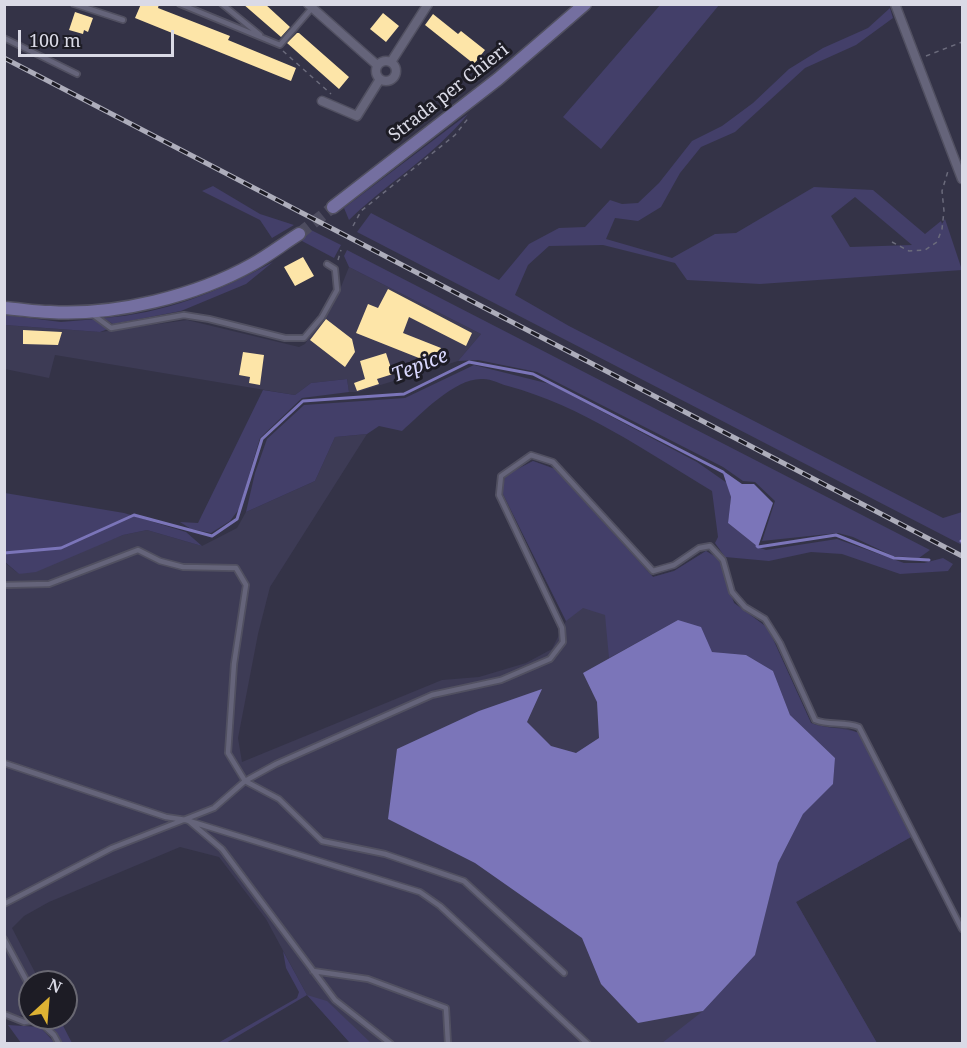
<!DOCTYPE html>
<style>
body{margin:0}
#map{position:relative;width:967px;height:1048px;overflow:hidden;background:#343347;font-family:"Noto Serif",serif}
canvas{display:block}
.frame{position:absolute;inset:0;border:6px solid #dadae6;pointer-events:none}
.north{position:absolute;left:18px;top:970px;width:60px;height:60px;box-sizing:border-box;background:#1d1c25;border:2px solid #696872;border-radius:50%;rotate:26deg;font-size:16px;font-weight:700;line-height:24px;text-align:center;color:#dadae6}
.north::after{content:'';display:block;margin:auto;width:21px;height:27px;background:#ddb233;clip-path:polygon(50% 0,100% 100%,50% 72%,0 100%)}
.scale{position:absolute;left:18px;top:30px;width:156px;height:27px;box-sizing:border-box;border:3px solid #dadae6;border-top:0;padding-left:8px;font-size:18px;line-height:21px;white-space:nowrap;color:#dadae6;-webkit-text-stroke:4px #1d1c25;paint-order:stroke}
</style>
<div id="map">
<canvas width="967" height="1048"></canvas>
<div class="frame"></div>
<div class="north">N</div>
<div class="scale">100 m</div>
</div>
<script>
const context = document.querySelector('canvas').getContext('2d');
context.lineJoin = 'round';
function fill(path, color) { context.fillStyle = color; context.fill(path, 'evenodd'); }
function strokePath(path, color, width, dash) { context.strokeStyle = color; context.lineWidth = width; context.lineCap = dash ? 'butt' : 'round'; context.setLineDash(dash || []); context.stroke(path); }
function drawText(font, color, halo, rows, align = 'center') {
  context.font = font + ' "Noto Serif",serif'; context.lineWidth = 6; context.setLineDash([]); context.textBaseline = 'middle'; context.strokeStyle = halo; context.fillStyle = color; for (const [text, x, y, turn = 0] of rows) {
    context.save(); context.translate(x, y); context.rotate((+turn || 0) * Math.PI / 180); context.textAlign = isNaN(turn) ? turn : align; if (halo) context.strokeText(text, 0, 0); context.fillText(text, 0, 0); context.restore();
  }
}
const built = new Path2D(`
 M349,267L481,334L458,361L358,392H349L347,379L311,383L295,395L55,355L49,378L5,369V325L100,332L187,320L299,347L305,344L339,292Z
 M367,434L270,587L258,634L238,738L242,762L442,680L479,677L526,663L552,649L566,621L501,490L506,475L533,461L555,469L653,577L674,571L706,551L719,559L734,603L768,628L811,723L823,728H846L859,733L911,837L796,902L877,1043H350L307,995L266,919L219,857L180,847L49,902L24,916L12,928L40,982H30V1014L26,1013L17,1017L4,1009V562L19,574L123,535L147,530L202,546L237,528L246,512L315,481L335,437Z`);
const green = new Path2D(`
 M661,4L719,5L601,149L563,117Z
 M890,8L893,18L856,45L805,68L735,132L701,147L680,173L661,207L638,221L615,218L606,239L672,258L715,234L736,233L814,187L873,190L925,234L941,221L942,224L945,219L962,270L760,284L687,280L675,263L603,245L549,246L528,265L515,295L569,326L943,518L962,512V545L357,232L371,213L499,280L529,244L559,228L585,227L610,200L622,204L638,203L659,183L692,141L722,126L753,103L789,69L823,48L868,28ZM855,197L912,245L850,247L831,216Z
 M468,114C434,156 388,182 349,220L344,208Z
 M213,186L260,214L294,225L272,238L260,220L202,191Z
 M309,229L341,245L334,258L302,241L304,235Z
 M347,250L930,550L919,558L893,556L853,537L838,533L762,541L775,501L755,482L743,481L723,467L537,372L478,360L458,361L481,334L349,267L344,256Z
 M273,262L246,284L181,311L113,324L103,318C163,314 221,291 273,262Z
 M5,315L61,322L97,319L108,329L100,332L5,325Z
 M474,365L550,384L697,462L727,483L731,497L728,523L758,547L766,550L837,539L904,563H924L943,558L953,564L948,571L900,574L842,554L811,552L769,561L725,557L715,543L718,537L712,491C647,452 582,406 508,386C500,384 490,378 481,379C454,379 421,414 402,431L379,426L367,434L335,437L315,481L246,512L255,473L267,439L304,405L405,398Z
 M347,379L349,392L302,398L260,438L239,509L230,521L211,533L191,529L180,522L198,523L263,390L295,395L311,383Z
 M533,461L555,469L653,577L674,571L706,551L719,559L734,603L768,628L811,723C827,729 843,727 859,733L911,837L796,902L877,1043H662L703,1011L755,955L778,863L803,814L833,784L835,758L790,715L773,671L746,655L712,652L678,620L609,658L605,615L583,608L566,621L501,490L506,475Z
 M5,493L124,513L186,532L202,546L147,530L123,535L36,572L19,574L5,562Z
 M283,951L307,995L327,1001L371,1043H350L307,995L226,1043H218L297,998L299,992L286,968Z
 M46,1018H59L72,1043H63L45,1019Z
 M8,1025L40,1027L55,1043H21Z`);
const water = new Path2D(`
 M722,470L742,484H754L773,503L758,547L728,523L731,497Z
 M678,620L701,627L712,652L746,655L773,671L790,715L835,758L833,784L803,814L778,863L755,955L703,1011L638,1023L601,984L582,938L475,863L388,819L397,749L479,711L542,689L527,722L551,746L576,753L599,738L597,702L583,673Z`);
const stream = new Path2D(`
 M961,541H962
 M757,546L758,547L836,535L894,558L929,560
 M4,553L61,548L134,515L212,536L237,519L262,439L303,401L404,394L469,362L533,374L723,472`);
const building = new Path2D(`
 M141,4H159L158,8L230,36L228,40L296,68L291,81L135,18Z
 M243,4H265L290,27L281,37Z
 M75,12L93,18L88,32L84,30L83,34L69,30Z
 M383,13L399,26L386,42L370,29Z
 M433,14L458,34L461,31L485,50L474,64L425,25Z
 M297,33H299L349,77L339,89L287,43Z
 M303,257L314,276L295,286L284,267Z
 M388,289L472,333L466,346L409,317L403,333L441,348L434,364L356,333L368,304L378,308Z
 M326,319L352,339L355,352L345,367L310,340Z
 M23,330L62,332L58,345L23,344Z
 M243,352L264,355L260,385L249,383L250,377L239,375Z
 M386,353L393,374L377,379L379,384L357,391L354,383L365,379L360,361Z`);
const secondaryTunnel = new Path2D(`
 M299,234L333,207`);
const path = new Path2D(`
 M283,51L331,94
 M926,56L962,42
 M353,226L361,211L455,135L470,116
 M892,242L909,251L925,250L937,242L942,229L944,211L942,191L948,171
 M338,260L341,250`);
const lane = new Path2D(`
 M74,4L123,20
 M180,4L280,45L312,8
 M222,4L260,35
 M4,38L77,74
 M92,314L111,328L184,315L209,319L285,338H304L322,317L337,290L335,269L327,264
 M4,585L49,584L138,550L160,561L183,567L236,568L246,585L234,664L228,753L245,781L279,799L322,841L385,854L464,881L564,973
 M4,763L166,817L186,820L420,892L440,906L588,1044
 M189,821L222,849L335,1000L391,1044
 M4,904L112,848L214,808L245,781L276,764L432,695L501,680L550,659L563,642L562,628L499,495L501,476L531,455L553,462L653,571L674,565L699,548L710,546L723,560L732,592L745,607L765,619L780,643L815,720C830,726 844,721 859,727L962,929
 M4,939L30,987
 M313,971L368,979L446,1008L448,1044
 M4,1014L24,1022L36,1020
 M36,1018L54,1035L59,1044`);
const street = new Path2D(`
 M308,4L377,65
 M895,4L962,179
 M376 71a10 10 0 1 1 20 0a10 10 0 1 1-20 0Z
 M391,62L428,4
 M322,101L357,116L380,79`);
const secondary = new Path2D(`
 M333,207L498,79L585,4
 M4,308C20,309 35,312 50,312C115,316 196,296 253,264C269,255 283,244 299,234`);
const rail = new Path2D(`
 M4,58L962,556`);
const streetNames = [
 ["Strada per Chieri",449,93,-38]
];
const waterNames = [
 ["Tepice",420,366,-22]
];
fill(built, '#3d3b55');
fill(green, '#433f69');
fill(water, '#7b75b9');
strokePath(stream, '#7b75b9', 3);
fill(building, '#fde5a8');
strokePath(secondaryTunnel, '#4d4c5f', 12, [12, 6]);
strokePath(lane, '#515061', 8);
strokePath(street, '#515061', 11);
strokePath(secondary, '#515061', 15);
strokePath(path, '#6b6b7c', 1.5, [4.5, 4.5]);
strokePath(lane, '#65647a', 4.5);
strokePath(street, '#65647a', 8);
strokePath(secondary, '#746fa0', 12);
strokePath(rail, '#adadbb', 5);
strokePath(rail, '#1d1c25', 3, [9]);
drawText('18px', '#dadae6', '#1d1c25', streetNames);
drawText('italic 20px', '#d9d8fe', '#1d1c25', waterNames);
</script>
